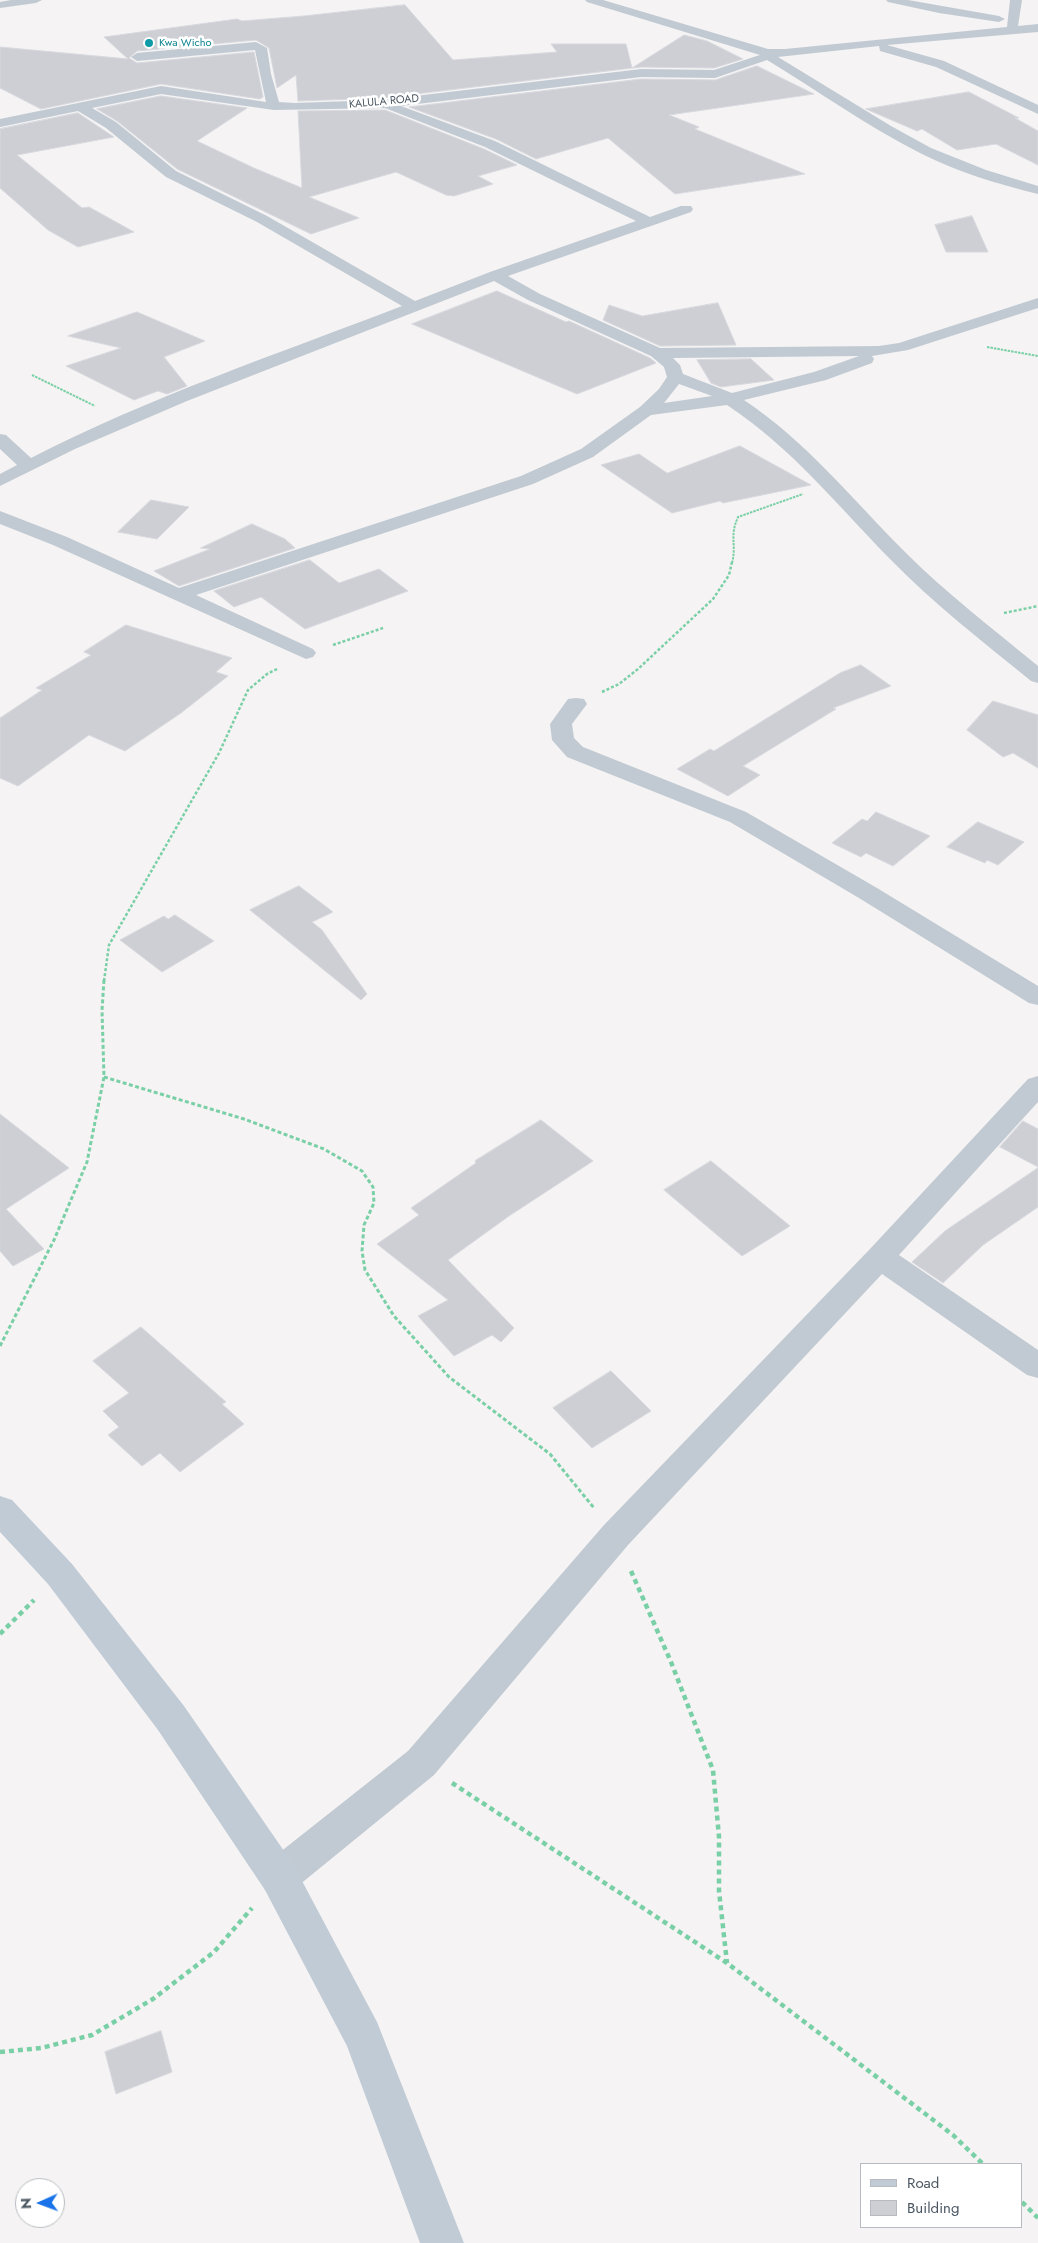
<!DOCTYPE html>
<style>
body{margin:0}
#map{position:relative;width:1038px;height:2243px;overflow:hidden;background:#f5f3f3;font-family:Jost,sans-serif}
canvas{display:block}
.legend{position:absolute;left:860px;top:2163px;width:162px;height:65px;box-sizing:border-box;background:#fff;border:1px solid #b7bbc0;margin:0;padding:6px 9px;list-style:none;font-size:15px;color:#4a5661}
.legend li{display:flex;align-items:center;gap:10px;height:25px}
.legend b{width:25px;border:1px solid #b7bbc0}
.north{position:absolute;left:15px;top:2178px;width:50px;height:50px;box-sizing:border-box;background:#fff;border:1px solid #b7bbc0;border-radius:50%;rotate:268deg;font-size:14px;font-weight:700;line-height:20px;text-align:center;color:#4a5661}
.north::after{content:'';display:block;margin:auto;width:18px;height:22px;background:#1a73e8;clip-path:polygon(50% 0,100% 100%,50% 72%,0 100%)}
</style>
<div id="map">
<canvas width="1038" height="2243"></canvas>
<ul class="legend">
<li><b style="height:6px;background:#c1cbd6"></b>Road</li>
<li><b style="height:14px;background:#cdcfd5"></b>Building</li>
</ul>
<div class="north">N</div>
</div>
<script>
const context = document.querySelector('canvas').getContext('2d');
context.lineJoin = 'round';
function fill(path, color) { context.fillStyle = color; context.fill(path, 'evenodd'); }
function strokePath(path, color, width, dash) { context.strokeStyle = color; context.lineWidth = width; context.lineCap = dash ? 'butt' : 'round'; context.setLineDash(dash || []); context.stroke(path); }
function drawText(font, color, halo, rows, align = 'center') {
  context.font = font + ' Jost,sans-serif'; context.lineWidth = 5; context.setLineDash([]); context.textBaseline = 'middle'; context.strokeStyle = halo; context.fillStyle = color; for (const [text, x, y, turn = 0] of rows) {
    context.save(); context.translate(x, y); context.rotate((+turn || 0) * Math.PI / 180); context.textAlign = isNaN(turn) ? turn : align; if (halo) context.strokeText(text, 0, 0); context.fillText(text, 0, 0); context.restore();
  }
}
const building = new Path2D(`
 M405,5L453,60L557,52L551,44H626L632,68L684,35L707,41L743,59L714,68L641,67L382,98L298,101L296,75L277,88L269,48L256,40L137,51L129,58L137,63L254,52L263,97L260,99L161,84L41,109L0,88V47L128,59L104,37L237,19L242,21L304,16Z
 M757,66L814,94L669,115L699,127L695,129L805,174L675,194L608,138L536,159L496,139L409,107L641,79L715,80Z
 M969,92L1019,118H1015L1038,131V165L996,144L957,150L922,129L917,131L866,109Z
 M161,96L247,108L197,141L254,168L302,188L298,111L385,110L484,149L517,165L478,176L493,184L454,196L446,195L396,172L309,197L359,218L311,234L177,169L117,121L97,109Z
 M78,113L114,137L17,155L82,208L89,207L134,232L78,247L48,230L0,188V129Z
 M972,216L988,252H946L935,225Z
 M497,291L566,322L569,321L650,358L656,363L577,394L412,324Z
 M718,303L736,345L660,346L603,320L609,305L642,316Z
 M137,312L205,341L164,357L187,386L167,394L158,391L134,400L66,366L121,348L68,336Z
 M751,359L774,380L721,387L711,383L697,360Z
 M740,446L811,485L723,503L720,501L672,513L601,465L639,454L667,473Z
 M151,500L189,507L157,539L118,532Z
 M252,524L285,539L295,548L179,586L154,571L210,549L201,548Z
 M310,560L339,583L379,569L408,591L305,629L261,597L234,607L214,591Z
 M126,625L232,658L216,672L228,676L181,713L125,751L89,735L18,786L0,778V718L42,690L36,688L91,655L84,652Z
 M861,665L891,686L833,708L836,709L743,766L760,775L728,796L677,769L710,749L714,751L840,673Z
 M993,701L1038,715V768L1013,753L1003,757L967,730Z
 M876,812L930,836L893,866L866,853L861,857L832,843L862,819L867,821Z
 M978,822L1024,842L998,865L987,860L985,863L947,847Z
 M299,886L333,912L312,922L322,930L367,994L361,1000L250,910Z
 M175,915L214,941L162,972L120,940L164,916L168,919Z
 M0,1114L69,1168L6,1209L44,1249L13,1266L0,1251Z
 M541,1120L593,1161L509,1216L448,1260L514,1328L501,1342L492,1335L454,1356L418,1316L448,1300L377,1244L419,1215L411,1208L476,1163L475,1161Z
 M1023,1121L1038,1129V1167L1000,1147Z
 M711,1161L790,1226L742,1256L664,1190Z
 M1038,1168V1207L983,1245L943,1283L912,1262L945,1231Z
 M141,1327L226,1402L222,1404L244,1424L180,1472L160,1453L142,1466L108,1435L119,1427L103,1411L129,1393L93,1361Z
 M611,1371L651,1411L592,1448L553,1408Z
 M161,2031L172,2072L116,2094L105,2052Z`);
const pathFar3 = new Path2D(`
 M987,347L1038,356
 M32,375L95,406
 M732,563C737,544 729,537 738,517L803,494`);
const pathFar2 = new Path2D(`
 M1004,613L1038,606
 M333,645L383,628
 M602,692L619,684L638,669L713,599L729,575L732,562
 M104,981L109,945L219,753L248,690L267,674L277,669`);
const pathFar1 = new Path2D(`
 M104,1077L244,1119L324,1149L362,1171L373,1187L374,1203L364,1225L362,1251L365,1270L394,1316L449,1377L550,1454L594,1508
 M0,1346L54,1240L87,1162L104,1077L102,1010L104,980`);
const path = new Path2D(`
 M631,1571L671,1662L713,1770L719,1837V1891L727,1963
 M0,1634L34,1600
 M452,1783L727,1963L953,2135L983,2164
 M0,2052L41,2048L92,2035L153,1999L214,1952L252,1908
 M1022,2202L1038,2218`);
const street = new Path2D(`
 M11,0H42L36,3L0,8V2Z
 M585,0H603L768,49H785L1007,27L1010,0H1022L1018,26L1038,24V32L887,45L944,61L1038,105V114L936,67L880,51L879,46L778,57L891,126L931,148L986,170L1038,186V194C998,184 957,172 920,153C867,126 818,91 767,60L715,78L641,77L401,106L495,141L650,217L681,206H691L693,209L691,212L508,276L540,294L660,348L879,346L899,343L1038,298V308L908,350L872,356L874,359L872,363L826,380L744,400C807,442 852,499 905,552C946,593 993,629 1038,666V683L1031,681C983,642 933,603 890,559C836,504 792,448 727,405L651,415L593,457L533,484L196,595L313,649L316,653L313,657L306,659L53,545L0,524V511L67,537L179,588L521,476L581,449L640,407L659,389L667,377L664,367L651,356L528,300L494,281L187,401L75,449L0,486V474L17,465L0,449V434L6,435L31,458C149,397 278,354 402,306L257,222L166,177L106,128L78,111L0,127V119L161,86L266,102L255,50L137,61L131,57L137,53L256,42L267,48L271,74L279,102L294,103L382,100L641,69L714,70L760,55L587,2ZM161,94L274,110L385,108L485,147L636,221L490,272L415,301L267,216L176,171L116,122L92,108ZM859,356L814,372L732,393L683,374L680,365L673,358ZM679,384L712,396L664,403Z
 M886,0H908L999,16L1005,19L999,22L939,13L888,2Z
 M576,698L584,699L587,704L572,724L574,738L583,747L746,812L877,888L1038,986V1005L1029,1003L859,898L730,822L567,757L552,740L550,724L568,699Z
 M1038,1076V1102L899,1255L1038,1350V1378L1027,1375L882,1274L628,1545L434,1775L293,1890L279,1896L265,1890L260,1877L265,1864L408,1751L604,1525L870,1249L1028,1079Z`);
const secondary = new Path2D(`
 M0,1496L12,1500L72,1564L184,1706L293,1864L377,2022L464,2243H420L347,2046L265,1890L158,1730L48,1584L0,1532Z`);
const markers = [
 [149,43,5,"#0f9aa8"]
];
const farCulturenames = [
 ["Kwa Wicho",159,43]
];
const farStreetnames = [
 ["KALULA ROAD",384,102,-5]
];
fill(building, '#cdcfd5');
strokePath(building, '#d7d9de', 1);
strokePath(pathFar3, '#7ad0a6', 2, [2.5, 1]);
strokePath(pathFar2, '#7ad0a6', 2.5, [3, 2]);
strokePath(pathFar1, '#7ad0a6', 3, [4, 2.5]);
strokePath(path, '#7ad0a6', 4.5, [5, 4]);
fill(street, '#c1cad2');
fill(secondary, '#c1cbd6');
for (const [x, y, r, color] of markers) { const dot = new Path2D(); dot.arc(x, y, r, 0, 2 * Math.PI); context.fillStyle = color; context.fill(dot); strokePath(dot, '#fff', 2); }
drawText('11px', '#0d838f', '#fff', farCulturenames, 'left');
drawText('11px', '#4a5661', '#fff', farStreetnames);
</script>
